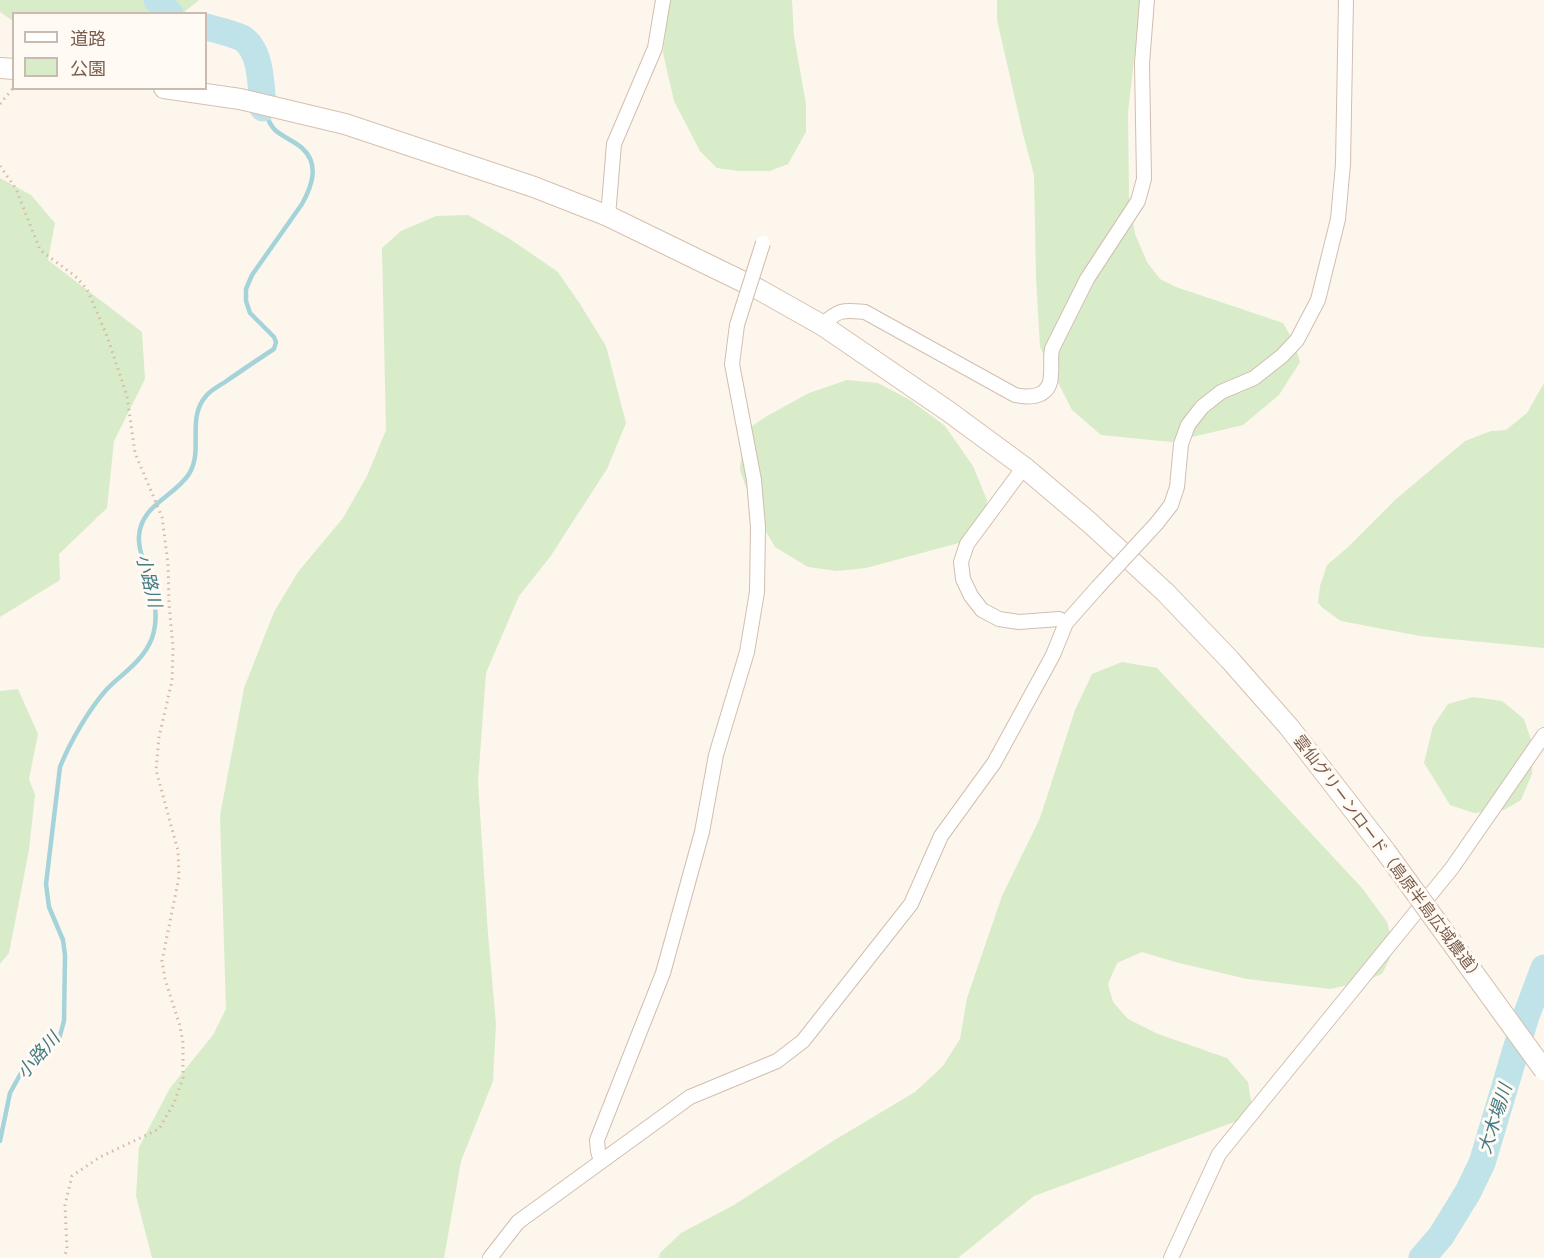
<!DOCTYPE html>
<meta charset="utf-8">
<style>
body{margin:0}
#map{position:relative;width:1544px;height:1258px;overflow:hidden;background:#fdf6ec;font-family:Arial,"Noto Sans JP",sans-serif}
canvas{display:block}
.legend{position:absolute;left:12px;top:12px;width:195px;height:78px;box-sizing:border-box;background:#fffaf3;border:2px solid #cabbb1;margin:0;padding:8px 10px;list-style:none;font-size:18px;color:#7a5c4d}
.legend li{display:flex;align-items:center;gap:12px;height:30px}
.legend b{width:30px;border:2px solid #cabbb1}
</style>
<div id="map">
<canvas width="1544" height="1258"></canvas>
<ul class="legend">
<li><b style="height:8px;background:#fff"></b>道路</li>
<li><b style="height:16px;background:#d8ecc9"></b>公園</li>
</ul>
</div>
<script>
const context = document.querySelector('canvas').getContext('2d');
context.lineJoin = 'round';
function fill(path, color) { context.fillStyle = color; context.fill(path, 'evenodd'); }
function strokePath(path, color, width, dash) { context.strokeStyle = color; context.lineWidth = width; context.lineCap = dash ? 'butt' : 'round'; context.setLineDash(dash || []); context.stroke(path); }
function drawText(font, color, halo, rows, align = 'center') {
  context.font = font + ' Arial,"Noto Sans JP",sans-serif'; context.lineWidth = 6; context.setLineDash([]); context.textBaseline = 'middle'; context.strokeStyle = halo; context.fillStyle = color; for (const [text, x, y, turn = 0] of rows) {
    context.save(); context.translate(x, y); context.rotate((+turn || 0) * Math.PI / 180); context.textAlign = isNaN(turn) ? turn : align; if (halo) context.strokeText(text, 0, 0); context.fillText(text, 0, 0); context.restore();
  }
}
const green = new Path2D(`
 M0,0H199L183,13L14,14L13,21L0,12Z
 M669,0H792L794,36L806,104V132L788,164L770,171H739L717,168L700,151L674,101L663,53Z
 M997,0H1141L1128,112L1129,196L1135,234L1147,262L1160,279L1176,287L1283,323L1293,340L1300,362L1279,395L1243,425L1171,442L1101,435L1072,410L1040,347L1036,278L1034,175L1023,134L997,20Z
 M0,178L31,195L55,223L48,260L142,332L145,379L114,441L107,508L59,554L60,580L0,617Z
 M468,215L510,239L558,272L580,304L606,346L626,423L607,469L550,557L519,596L486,673L478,782L488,934L496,1024L493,1081L461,1161L444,1258H152L136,1196L139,1147L170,1088L213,1035L226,1009L220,816L244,688L274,612L298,572L343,518L367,476L386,430L382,248L401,231L436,216Z
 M847,380L878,383L910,400L945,426L973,466L987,500L984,529L970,540L866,568L837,571L808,567L775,547L755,513L740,470L743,432L767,416L809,393Z
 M1544,383V648L1420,636L1341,621L1324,609L1318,603L1320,586L1327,565L1347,548L1395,500L1465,441L1491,431L1506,430L1527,413Z
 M1122,662L1157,668L1362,888L1387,922L1392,940L1390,958L1382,974L1362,982L1330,989L1247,979L1175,962L1142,952L1117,963L1108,984L1113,1002L1128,1019L1158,1034L1227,1058L1248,1082L1252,1106L1237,1121L1034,1196L958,1258H659L660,1253L681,1233L734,1205L833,1141L915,1092L943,1066L960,1039L967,998L1002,896L1040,818L1075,710L1092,674Z
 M18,689L38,734L29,779L35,795L29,850L9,953L0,964V691Z
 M1473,697L1502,701L1524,719L1533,746L1532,774L1521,800L1504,810L1474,813L1450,805L1424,763L1433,726L1448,704Z`);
const stream = new Path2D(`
 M0,1141L10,1093L21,1073L50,1049L59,1039L64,1021L65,955L63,940L49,907L46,884L60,767C70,742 89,709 107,689C123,673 144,660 152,638C161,612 151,588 144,563C141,554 138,545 139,536C141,505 174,497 189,474C204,450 186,419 206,396C211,390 219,386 225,382C241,371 257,360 274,349L276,342L274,337L250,313L246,301V289L252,275L302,204C312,186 320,164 302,148C294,141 283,137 275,130C269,124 267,117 264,110`);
const river = new Path2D(`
 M157,0L170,14
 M206,27C217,30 231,33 242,38C262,50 261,88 263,108
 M1422,1258L1441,1236L1468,1192L1482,1163L1526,1016L1544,968`);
const path = new Path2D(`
 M0,104L14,87
 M0,166L16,189L40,250L75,276L87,289L107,336L127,396L135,453L162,517L168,564L169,604L173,647L172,681L159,737L156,770L178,851L179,877L162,961L165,979L180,1026L183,1043V1078L174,1103L159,1129L100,1157L72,1176L65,1205L67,1249L64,1258`);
const street = new Path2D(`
 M608,216L614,144L655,48L663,0
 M822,325C839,309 843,310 865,312L1015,395C1033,399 1051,396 1051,374C1052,365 1050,358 1052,349L1087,279L1138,201L1144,179L1142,63L1147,0
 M1024,467L967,544L961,562L963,579L971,596L982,610L999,619L1019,622L1059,619L1066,623
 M1157,523L1171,505L1177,487L1181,444L1188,425L1202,407L1221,392L1254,378L1282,356L1297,340L1318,300L1338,219L1343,164L1346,0
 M601,1161L598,1151L597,1140L663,973L702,832L716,755L747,652L757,592L758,527L754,480L732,364L737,325
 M490,1258L518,1222L690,1097L777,1061L803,1041L911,904L941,836L994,763L1053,655L1066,623L1097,588
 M1171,1258L1219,1154L1452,868L1544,735`);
const secondary = new Path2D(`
 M0,68L14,69
 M164,88L240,99L345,124L534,187L608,216L758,289L822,325L948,411L1024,467L1090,523L1165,592L1230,660L1289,727L1386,852`);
const streetBridge = new Path2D(`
 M737,325L763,243
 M1097,588L1157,523`);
const secondaryBridge = new Path2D(`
 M1386,852L1544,1070`);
const streetNames = [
 ["雲仙グリーンロード（島原半島広域農道）",1388,859,53]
];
const waterNames = [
 ["小路川",148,581,76],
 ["小路川",39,1056,-49],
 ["大木場川",1496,1119,-72]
];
fill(green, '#d8ecc9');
strokePath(stream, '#a5d3da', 4.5);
strokePath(river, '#bfe3e8', 27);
strokePath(street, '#d1beb0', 16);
strokePath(secondary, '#d6c0b0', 22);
strokePath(path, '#d9b8a5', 3, [1.5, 4.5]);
strokePath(street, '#fff', 14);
strokePath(secondary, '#fff', 20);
strokePath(streetBridge, '#d1beb0', 16, []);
strokePath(secondaryBridge, '#d6c0b0', 22, []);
strokePath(streetBridge, '#fff', 14);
strokePath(secondaryBridge, '#fff', 20);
drawText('16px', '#7a5c4d', '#fffaf3', streetNames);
drawText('italic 18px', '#437c86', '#fffaf3', waterNames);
</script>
